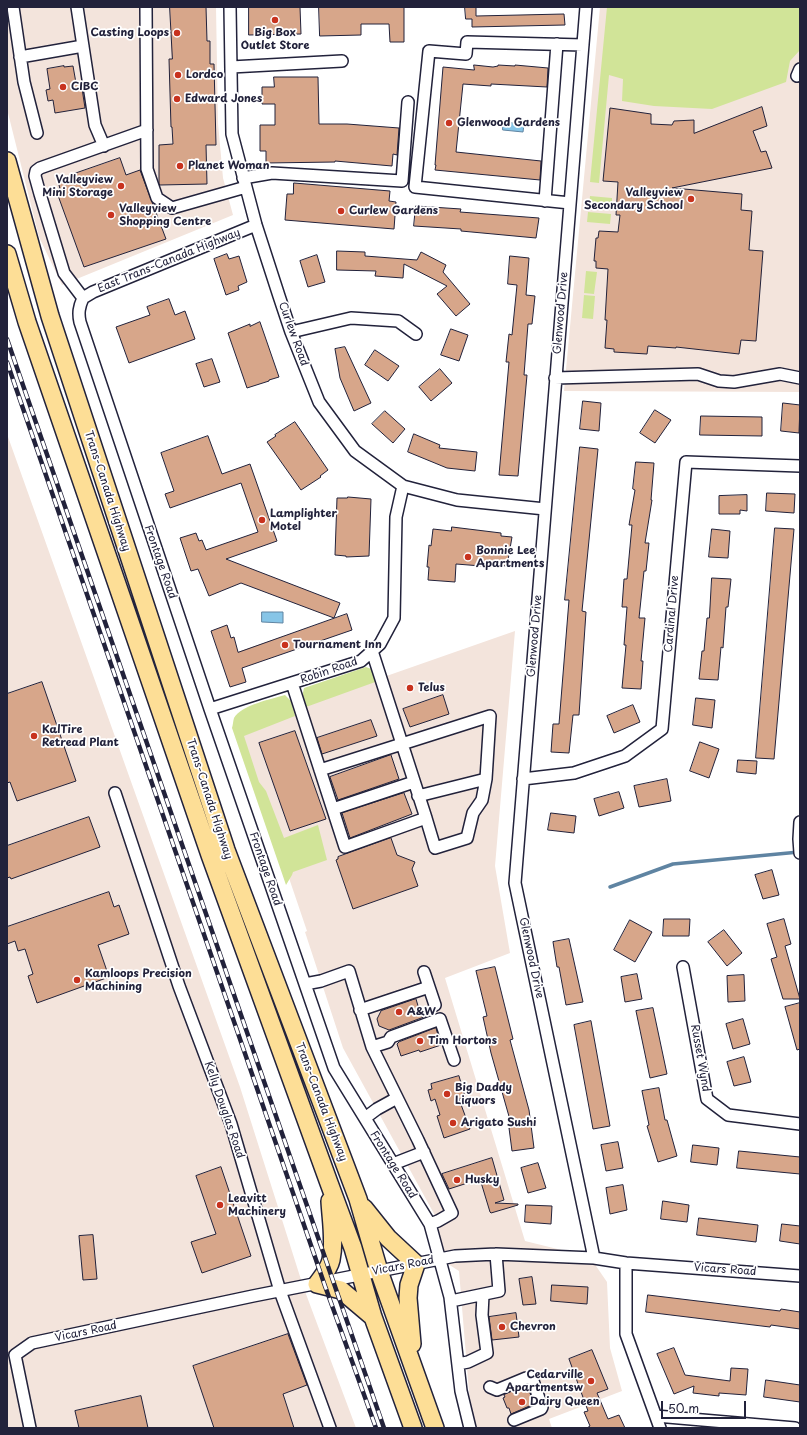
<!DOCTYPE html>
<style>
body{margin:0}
#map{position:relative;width:807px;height:1435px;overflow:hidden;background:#fff;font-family:"Playpen Sans",sans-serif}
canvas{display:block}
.frame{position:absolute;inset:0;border:8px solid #22223b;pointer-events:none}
.scale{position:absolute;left:661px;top:1401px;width:85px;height:18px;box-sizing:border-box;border:2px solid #22223b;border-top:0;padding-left:5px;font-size:12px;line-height:14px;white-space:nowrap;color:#22223b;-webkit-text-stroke:3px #fff;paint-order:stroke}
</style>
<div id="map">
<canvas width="807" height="1435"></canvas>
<div class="frame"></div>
<div class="scale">50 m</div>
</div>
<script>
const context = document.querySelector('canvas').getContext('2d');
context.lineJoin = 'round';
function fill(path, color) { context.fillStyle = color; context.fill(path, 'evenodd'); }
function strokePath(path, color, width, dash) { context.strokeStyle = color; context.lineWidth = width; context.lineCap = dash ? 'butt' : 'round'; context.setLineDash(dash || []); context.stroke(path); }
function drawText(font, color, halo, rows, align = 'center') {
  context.font = font + ' "Playpen Sans",sans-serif'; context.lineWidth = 3.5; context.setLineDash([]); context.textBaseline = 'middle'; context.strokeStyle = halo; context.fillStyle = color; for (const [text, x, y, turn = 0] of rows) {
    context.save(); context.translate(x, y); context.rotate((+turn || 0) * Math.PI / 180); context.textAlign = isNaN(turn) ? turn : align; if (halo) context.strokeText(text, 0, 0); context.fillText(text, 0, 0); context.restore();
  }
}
const built = new Path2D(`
 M7,7H216L218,123L223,178L233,215L62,285L39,237L7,109Z
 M600,7H800V392L564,391Z
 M7,434L240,1087L303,1286L356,1428H7Z
 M515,631L495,866L510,953L445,978L525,1241L594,1258L596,1266L607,1282L610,1348L622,1391L549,1419L552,1428H472L459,1271L440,1259L438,1221L343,1048L305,932L307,931L238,728Z`);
const green = new Path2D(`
 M607,7H800V50L790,61L786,82L712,109L654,106L622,101L623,79L609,75L599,183L590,182Z
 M590,196L612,198V208L589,207Z
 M588,212L611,214L610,224L587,222Z
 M586,271L597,272L594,294L584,293Z
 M584,295L595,296L593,319L582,318Z
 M366,667L374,670L378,681L306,707L302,697L304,688Z
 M285,695L291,701L295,716L244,736L259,782L266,791L284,838L318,825L327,860L293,872L292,875L286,885L232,728C233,725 233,721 234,718C241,705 272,699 285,695Z`);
const water = new Path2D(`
 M503,122L524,124L523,132L503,130Z
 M262,612H283V623L262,622Z`);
const stream = new Path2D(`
 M610,887L673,864L799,852`);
const building = new Path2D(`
 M170,7H206L207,41H210V64H214L216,145H206L207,184L160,185L159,184V145L173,144L172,127H171L169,59H172Z
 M249,7H300L301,34L249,35Z
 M319,7H404V42H390L389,24H361V35L320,36Z
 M465,7H476V16L564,14L565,25L472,27V19H466Z
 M474,65L493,67L498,66V65L515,66V65L548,68L547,87L491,84V86L463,84L456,152L541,161L540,180L435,170L436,165H435L443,67L474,70Z
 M64,66V67L73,66L76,83L81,82L85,108L55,113L53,100L48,101L46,90L50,89L47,69Z
 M274,77H318L319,124H347L399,128L397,155L393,154L392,166L335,161V162L266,163V151H260V125H275V104H262V87H274Z
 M762,107L767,126L753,131L761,152L766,151L772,168L672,188L742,194L741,210L752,211L749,250L763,251L756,341L741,340L739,354L676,347V348L648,346L647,354L614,352V349L605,348L607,320H605L608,269L596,268V261H594L596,238H598L599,231L618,232L620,215H616L618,182L603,181L610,108L651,114V124L672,125L674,121L694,120V133Z
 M120,158L126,175L140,170L166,239L84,267L56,190L60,189L58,181L74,175V174Z
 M294,183L390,191L389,201L396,202L394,229L285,220L287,194H293Z
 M416,206L461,209L460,212L539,218L536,238L461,231V229L414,226Z
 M337,251L365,252V256L417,260L421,252L446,265L443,272L470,304L456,316L437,294L447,286L404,264L403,278L375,276L376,271L337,270Z
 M227,254L229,259L239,256L247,282L238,286L239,290L226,295L214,259Z
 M317,255L325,282L308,287L300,261Z
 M510,256L529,258L526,295L535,296L532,324H528L524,375H527L518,476L499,475L509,362H506L509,334L512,335L517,285L508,284Z
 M169,299L175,315L185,311L195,339L129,363L116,327L150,315L147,307Z
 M260,322L279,377L269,380V381L247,388L228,333L250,324V326Z
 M451,329L468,335L459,361L441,355Z
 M345,347L371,403L354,411L340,378L335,349Z
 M375,350L399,366L388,381L365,365Z
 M212,359L220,382L204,387L196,364Z
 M440,369L452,383L431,401L419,387Z
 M583,401L601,403L599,431L580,429Z
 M783,403L800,405L799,433L781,431Z
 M655,410L671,420L655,443L640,433Z
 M385,411L405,429L393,443L372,424Z
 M701,416L762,417V436L700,435Z
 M295,422L328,470L320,476L321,477L301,490L267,442L276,436L275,435Z
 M414,434L440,445L439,448L477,452L475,471L447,468L408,452Z
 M208,436L222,474L250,464L277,541L226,559L340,603L334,618L241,583L209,596L198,569L191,571L180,538L196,533L199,541L202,540L206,550L258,532L241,483L170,508L165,494L174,491L161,453Z
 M580,447L598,449L582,611L586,612L579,715H573L569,753L551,752L553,724H559L569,600H565Z
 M636,462L654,463L651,500H652L645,543H649L646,571H644L639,618H645L641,661H643L641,689L622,688L626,645H624L627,607H622L624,579H627L632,525H629L635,490L633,489Z
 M767,493L795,494L794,513L766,511Z
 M747,495V511L740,510V514H719V496Z
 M348,497L371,499L369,556L346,557V556L335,555L337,498H347Z
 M452,527L501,533V536L512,537L507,566L494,565V567L456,564L455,582L428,580L429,567H427L429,545L431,546L433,529L451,531Z
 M775,528L794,529L774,759L756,758Z
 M712,529L730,531L728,558L709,557Z
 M712,578L731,579L728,607H726L723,648L721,647L718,680L699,679L702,651H704L707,618H709Z
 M347,614L352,630L242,668L246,682L230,687L211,631L227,625L231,638L234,637L238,652Z
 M42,682L76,781L17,801L10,782L7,783V694Z
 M443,695L449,714L410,727L403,709Z
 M696,698L715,700L712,728L693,725Z
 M633,705L640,722L614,733L607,716Z
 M371,720L377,736L322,754L317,738Z
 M295,731L326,819L290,831L259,743Z
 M700,742L719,749L709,778L690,771Z
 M391,755L399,779L338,800L330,777Z
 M738,760L757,761L756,774L737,772Z
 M667,779L671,801L639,807L634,786Z
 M619,792L624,808L599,816L594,799Z
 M404,793L412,814L350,838L342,813Z
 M551,813L576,816L574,833L548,830Z
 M89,817L100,847L11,879L10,877L7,878V846Z
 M391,838L397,855L415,862L412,869L418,886L353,909L336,860L338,859V857Z
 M772,870L779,895L763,899L755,875Z
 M109,892L114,907L119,905L129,934L98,945L109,977L37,1003L28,976L33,974L25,949L18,951L15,941L7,944V927Z
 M664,919H690L689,936H663Z
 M784,919L791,944L785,946L800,999H783L771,959L777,957L767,924Z
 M630,920L652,932L635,962L614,950Z
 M724,930L742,953L727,966L708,942Z
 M569,939L583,1002L566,1005L559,967H557L553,942Z
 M495,967L513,1039L510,1040L529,1110L534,1148L512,1151L509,1128L512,1127L491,1053L483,1017L487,1016L476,971Z
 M637,974L642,999L625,1002L621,977Z
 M744,975L745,1001L728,1002L727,976Z
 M416,999L421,1016L431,1013L432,1014L389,1030L379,1026L377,1019L381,1011Z
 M800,1003V1049L797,1050L785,1007Z
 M653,1008L667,1074L650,1078L636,1011Z
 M743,1019L750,1044L733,1049L726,1024Z
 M591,1021L610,1126L593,1129L574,1025Z
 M436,1028L441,1045L420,1052L419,1050L401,1056L397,1044L399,1042Z
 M744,1057L751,1082L734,1086L727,1062Z
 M459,1076L465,1097L459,1099L470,1129L444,1138L437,1116L440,1115L435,1099L431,1101L428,1090L432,1089L431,1084Z
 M659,1088L665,1120H667L677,1156L658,1162L647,1126L649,1125L642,1091Z
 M618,1142L623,1168L606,1171L601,1145Z
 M693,1145L719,1148L717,1165L691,1162Z
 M739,1151L800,1157V1174L737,1168Z
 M492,1158L504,1200L495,1203L518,1204V1205L491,1213L490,1212L480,1179L449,1189L442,1174Z
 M538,1163L546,1188L528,1193L521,1168Z
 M221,1167L251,1256L202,1273L191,1242L216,1234L196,1176Z
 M623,1185L627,1210L610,1214L606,1188Z
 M663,1201L689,1205L687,1222L661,1219Z
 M526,1205L552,1206L551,1224L525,1222Z
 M699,1218L758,1225L756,1242L697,1235Z
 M782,1224L800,1226V1244L780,1241Z
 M93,1235L97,1279L83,1280L79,1236Z
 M532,1277L536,1304L523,1305L519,1279Z
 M552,1285L588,1287L587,1304L551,1301Z
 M648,1295L780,1311L781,1309L800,1312V1329L771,1325L770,1327L646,1312Z
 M516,1313L519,1337L492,1340L489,1317Z
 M288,1334L307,1385L283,1394L294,1428H214L193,1366Z
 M674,1348L685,1375L730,1381L731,1368L748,1369L746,1395L719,1393V1396L693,1393L694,1386L674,1394L657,1354Z
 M592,1350L608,1389L597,1393L608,1419L619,1415L625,1428H587L590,1426L584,1412L588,1411L569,1359Z
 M766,1380L800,1385V1402L764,1397Z
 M527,1385L534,1404L511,1414L509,1408H507L503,1398L505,1397L504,1395Z
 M141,1396L148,1428H79L75,1411Z`);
const minor = new Path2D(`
 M13,7L24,82L37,133
 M77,7L95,125L104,146
 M146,7L147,169L157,198L172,208L246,187
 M230,7L232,134L256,225L279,296L291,332L319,402L355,451L403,486L457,500L545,509
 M586,7L515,883L594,1258
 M20,57L83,46
 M231,67L342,61
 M797,76L800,69
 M243,178L272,173L402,181L408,102
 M545,201L557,44
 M570,203L415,187L429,51L466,54L467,42L583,45
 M83,298C79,307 78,313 80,322L210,709L334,1068L430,1224L450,1297L461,1391L470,1428
 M83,298L64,273L40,194L35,176L36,171L40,168L147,130
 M83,298L93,292L256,225
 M291,332L351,318L398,321L416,334
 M555,378L698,374L719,381L734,382L780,374L800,378
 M292,683L345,847L426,818L372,651
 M210,709L361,661L380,644L394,618L396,517L403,486
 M320,770L490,716L486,779L418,796
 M523,779L574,773L625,756L662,729L686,462L800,466
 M115,793L179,986L231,1124L280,1291L330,1428
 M333,809L414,782
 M426,818L435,848L467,838L473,813L482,800L486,779
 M800,822L799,839L800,853
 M683,967L707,1099L728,1115L800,1124
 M424,972L435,1005
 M305,984L321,981L349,971L372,1047L418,1140L452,1213L438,1221L430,1224
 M360,1010L429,987
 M372,1047L388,1042L391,1037L440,1019L454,1060
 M365,1118L377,1109L397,1098
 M393,1164L424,1152
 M626,1263V1334L660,1428
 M451,1301L499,1291L496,1254
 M458,1364L468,1362L487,1353L482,1315L483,1295
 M490,1387L497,1390L526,1378H532L542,1407L541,1409L514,1420
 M656,1416L795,1428
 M30,1428L15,1355L32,1343L253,1296L455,1256L496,1254L594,1258L626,1263L800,1276`);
const highway = new Path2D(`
 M7,161L50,316L226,850L358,1199L379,1271L435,1428
 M7,254L27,322L210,855L329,1183L353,1248L373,1317L413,1428
 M330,1201C331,1220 335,1241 331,1260C329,1269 322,1277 317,1284L341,1290L373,1317
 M364,1208L388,1238L416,1264L409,1285L408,1298L412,1344`);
const rail = new Path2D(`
 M7,339L384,1428
 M7,362L325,1286L376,1428`);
const markers = [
 [275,20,4,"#c8321e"],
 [177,33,4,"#c8321e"],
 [178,75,4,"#c8321e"],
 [63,87,4,"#c8321e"],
 [177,99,4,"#c8321e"],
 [449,123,4,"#c8321e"],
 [180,166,4,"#c8321e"],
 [121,186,4,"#c8321e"],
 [691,199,4,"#c8321e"],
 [341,211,4,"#c8321e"],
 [111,215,4,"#c8321e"],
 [262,520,4,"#c8321e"],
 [468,557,4,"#c8321e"],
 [285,645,4,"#c8321e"],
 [410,688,4,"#c8321e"],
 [34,736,4,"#c8321e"],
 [77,980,4,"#c8321e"],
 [399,1012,4,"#c8321e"],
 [420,1041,4,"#c8321e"],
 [447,1094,4,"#c8321e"],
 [453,1123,4,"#c8321e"],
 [457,1180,4,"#c8321e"],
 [220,1205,4,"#c8321e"],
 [502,1327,4,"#c8321e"],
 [591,1381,4,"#c8321e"],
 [522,1402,4,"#c8321e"]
];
const poiNames = [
 ["Casting Loops",169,33,"right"],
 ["Big Box",275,33,"center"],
 ["Outlet Store",275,46,"center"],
 ["Lordco",186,75],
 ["CIBC",71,87],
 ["Edward Jones",185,99],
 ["Glenwood Gardens",457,123],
 ["Planet Woman",188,166],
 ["Valleyview",113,180,"right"],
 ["Mini Storage",113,193,"right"],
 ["Valleyview",683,193,"right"],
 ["Secondary School",683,206,"right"],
 ["Valleyview",119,209],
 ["Shopping Centre",119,222],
 ["Curlew Gardens",349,211],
 ["Lamplighter",270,514],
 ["Motel",270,527],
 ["Bonnie Lee",476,551],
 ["Apartments",476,564],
 ["Tournament Inn",293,645],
 ["Telus",418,688],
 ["KalTire",42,730],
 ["Retread Plant",42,743],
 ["Kamloops Precision",85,974],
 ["Machining",85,987],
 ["A&W",407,1012],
 ["Tim Hortons",428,1041],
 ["Big Daddy",455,1088],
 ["Liquors",455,1101],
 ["Arigato Sushi",461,1123],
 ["Husky",465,1180],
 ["Leavitt",228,1199],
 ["Machinery",228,1212],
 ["Chevron",510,1327],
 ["Cedarville",583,1375,"right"],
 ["Apartmentsw",583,1388,"right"],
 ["Dairy Queen",530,1402]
];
const streetNames = [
 ["East Trans-Canada Highway",169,261,-22],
 ["Glenwood Drive",561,313,-85],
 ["Curlew Road",293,334,70],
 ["Trans-Canada Highway",107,491,72],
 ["Frontage Road",160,562,71],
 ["Cardinal Drive",672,614,-85],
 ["Glenwood Drive",535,636,-85],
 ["Robin Road",329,671,-19],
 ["Trans-Canada Highway",209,799,72],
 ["Frontage Road",265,869,71],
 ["Glenwood Drive",531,958,78],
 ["Russet Wynd",700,1058,80],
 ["Trans-Canada Highway",321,1102,69],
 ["Kelly Douglas Road",224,1110,71],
 ["Frontage Road",393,1165,58],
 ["Vicars Road",403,1266,-11],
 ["Vicars Road",725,1270,4],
 ["Vicars Road",86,1332,-12]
];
fill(built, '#f3e4dc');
fill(green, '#d1e498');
fill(water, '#87c5e7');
strokePath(water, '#5f84a2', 1);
strokePath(stream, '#5f84a2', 3.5);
fill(building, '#d7a68a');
strokePath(building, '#22223b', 1);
strokePath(minor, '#22223b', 14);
strokePath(highway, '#22223b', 20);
strokePath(minor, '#fff', 11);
strokePath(highway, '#fdde96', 17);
strokePath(rail, '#22223b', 4.5);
strokePath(rail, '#fff', 3, [9]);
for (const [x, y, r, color] of markers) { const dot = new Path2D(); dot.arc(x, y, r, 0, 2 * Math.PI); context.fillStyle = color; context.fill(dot); strokePath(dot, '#fff', 1.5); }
drawText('bold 11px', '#22223b', '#fff', poiNames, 'left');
drawText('11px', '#22223b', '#fff', streetNames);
</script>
